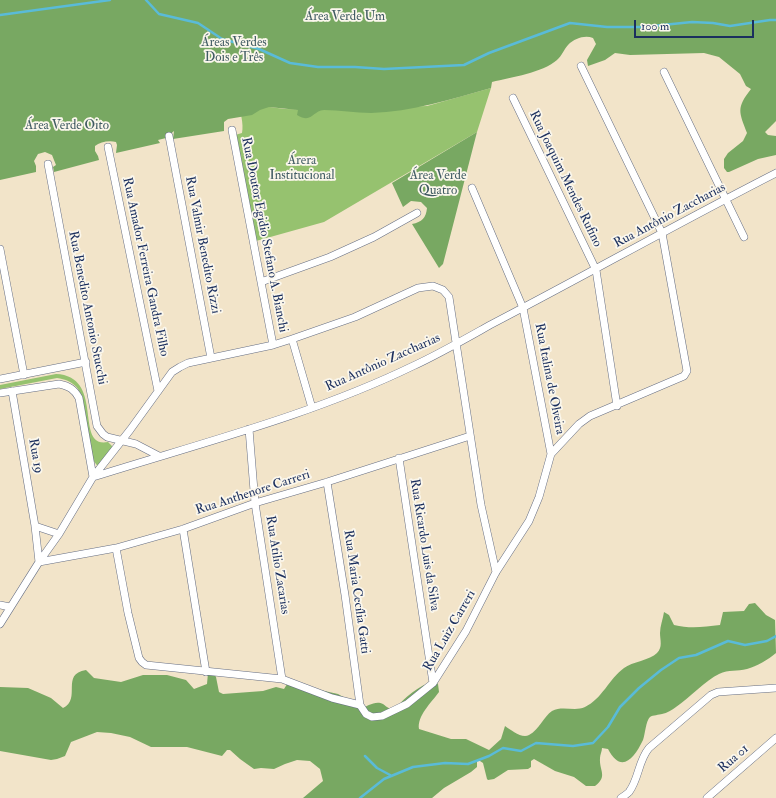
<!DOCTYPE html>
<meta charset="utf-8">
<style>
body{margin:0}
#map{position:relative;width:776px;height:798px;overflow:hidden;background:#f2e4c9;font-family:"IM FELL Double Pica",serif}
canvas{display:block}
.scale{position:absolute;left:634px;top:20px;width:120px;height:18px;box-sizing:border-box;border:2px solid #1b2f5e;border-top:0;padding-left:5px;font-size:12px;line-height:14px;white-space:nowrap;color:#1b2f5e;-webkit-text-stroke:3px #fbf7ec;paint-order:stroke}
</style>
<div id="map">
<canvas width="776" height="798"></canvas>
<div class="scale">100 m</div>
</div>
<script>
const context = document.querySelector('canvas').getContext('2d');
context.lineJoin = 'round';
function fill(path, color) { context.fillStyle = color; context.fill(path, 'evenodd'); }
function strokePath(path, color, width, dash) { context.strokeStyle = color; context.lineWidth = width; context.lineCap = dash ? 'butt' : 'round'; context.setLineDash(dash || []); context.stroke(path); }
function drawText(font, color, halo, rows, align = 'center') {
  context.font = font + ' "IM FELL Double Pica",serif'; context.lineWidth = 3.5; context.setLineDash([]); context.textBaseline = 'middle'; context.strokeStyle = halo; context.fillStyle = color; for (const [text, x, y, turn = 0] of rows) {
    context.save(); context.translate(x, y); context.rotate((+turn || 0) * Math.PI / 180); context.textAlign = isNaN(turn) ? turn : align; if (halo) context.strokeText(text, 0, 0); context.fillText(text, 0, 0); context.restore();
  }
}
const green = new Path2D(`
 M491,88L477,132L324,222L256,241L235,135L242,133C244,123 240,113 239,103L285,109L326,110L427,106Z
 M56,374C106,376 73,449 108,442L113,447L99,468L93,460C90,445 85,400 78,389C73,382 65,379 57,378L0,389V385Z`);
const forest = new Path2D(`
 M0,0H776V121L765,132L768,135L776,136V155L758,159L729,172H727L724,168V159L728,153L743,141L747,133C739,112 736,108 751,89L746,86L740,74L719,57L704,53L630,55L615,53L605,60L588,66L587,60L596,44L593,38C585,35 575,38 568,45C564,49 562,56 557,60C542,73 512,77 492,82L491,88C451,99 412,112 371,113C355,113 340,110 324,110C312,111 312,124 297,115L298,110L269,107L260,110L252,115L228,119L224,122V131L173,139L174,131L166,138L158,140L160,143L116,153L117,145L116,142C109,140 100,142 95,146V151L98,156L99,160L54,172L53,167L56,165L52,155L45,152L38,154L34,161L36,166V172L0,180Z
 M477,132L443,264L439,268L412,224C422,222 426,218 427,208L421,202L411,201L403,207L392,183Z
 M755,603L766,615L775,620L776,653C768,660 757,666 747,669C737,672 729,669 719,674C706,680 689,698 676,707C672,710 667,713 662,714C659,715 653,715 650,717C646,720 645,735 643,740C634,759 621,774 608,749L602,748C602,751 600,755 600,758C599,771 608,776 595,786H586L574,777L555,771L534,759L531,761V767L528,769L508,770L494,779L488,780L487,779L483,763L477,759V767L471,772L444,788L432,798H303L323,781L320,769L310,761L297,760L285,764L274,769L261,768L254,769L240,759L230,750H227L222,756L187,747H151L130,737L111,733L97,732L71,742L65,756L57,759L51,760L0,751V687L28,688L51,698L63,708C82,699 60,674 86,670L94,678L121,682L143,675H167L186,680L194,689L207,684L208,673L211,670L216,677L219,692L223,694L263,691L276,687L284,689L289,681L311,688L338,694L345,698L353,707L361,709C367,706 376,700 383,704C388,708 389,709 395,709C405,697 418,686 434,681L438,684L439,692C431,703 417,716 419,729L451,739H466L489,750L501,739L505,726C511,730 522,739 529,735C539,730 544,716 552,711C563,705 574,712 585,707C602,699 609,679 624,668C632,662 650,660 657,653C663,647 660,640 660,633C660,626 663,619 664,612L669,615L674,625C690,629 704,627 720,625L723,612L744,611L749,604Z`);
const stream = new Path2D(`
 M146,0L159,14L198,23L222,39L259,49L290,63L318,67H355L384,69L464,65L489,53L570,23L607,27H643L692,22L713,23L730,26L770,20H776
 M0,15L110,0
 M365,756L377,768L392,776
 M360,798L384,779L413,767L445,763L468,764L489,756L503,748L521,751L536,743L573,746L593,743L608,727L620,707L639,688L661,670L679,658L696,655L728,641L745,645L767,641L776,636`);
const street = new Path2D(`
 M664,72L744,237
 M513,98L596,270L617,406
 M232,130L273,345
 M169,136L211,358
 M108,147L158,391
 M48,164L97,426L103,434L107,437L136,444L159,456
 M472,188L523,308L551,454
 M0,249L24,375
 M261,282L330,257L374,237L417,213
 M292,339L312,408
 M0,379L86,362
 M12,391L35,526L39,562
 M0,393L59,384C69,386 74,389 79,398L93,477
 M249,429L255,503L282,679
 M399,458L433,683
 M93,477C201,443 312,415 413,366C439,354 465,339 490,325C586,275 680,222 776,173
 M327,482L345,595L360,705
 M35,526L59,534
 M183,529L206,672
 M116,548L128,613L139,658L142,662L146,665L282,679L332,698L360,705L366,714L372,717L382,716L407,704L433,683L466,631L496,572L529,521L539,497L551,454L579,424L590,416L684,376L687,371L662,233L581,66
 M39,562L116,548L183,529L255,503L327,482L470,436
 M0,605L10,607
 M0,624L39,562L59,534L93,477L130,430L172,372L180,367L188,363L273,345L292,339L355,317L418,288L433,286L443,290L449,297L481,505L496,572
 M621,798C624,796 627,794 629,792C639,779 638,761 649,748L711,695L718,692L776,688
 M707,798L776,738`);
const parkNames = [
 ["Área Verde Um",345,17],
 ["Áreas Verdes",234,43],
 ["Dois e Três",234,58],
 ["Área Verde Oito",67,126],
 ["Árera",302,161],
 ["Institucional",302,176],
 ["Área Verde",438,176],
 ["Quatro",438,191]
];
const streetNames = [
 ["Rua Joaquim Mendes Rufino",565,179,64],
 ["Rua Antônio Zaccharias",670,216,-28],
 ["Rua Doutor Egidio Stefano A. Bianchi",264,235,79],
 ["Rua Valmir Benedito Rizzi",202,245,79],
 ["Rua Amador Ferreira Gandra Filho",145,267,78],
 ["Rua Benedito Antonio Stucchi",87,308,79],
 ["Rua Antônio Zaccharias",383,363,-24],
 ["Rua Italina de Olveira",549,379,79],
 ["Rua 19",35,456,80],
 ["Rua Anthenore Carreri",253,493,-18],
 ["Rua Ricardo Luis da Silva",424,545,81],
 ["Rua Atilio Zacarias",277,565,81],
 ["Rua Maria Cecília Gatti",356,592,82],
 ["Rua Luiz Carreri",450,631,-60],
 ["Rua 01",734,759,-41]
];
fill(green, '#96c26f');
fill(forest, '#78a862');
strokePath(stream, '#5abbd8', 2.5);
strokePath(street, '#666e83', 8);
strokePath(street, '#fff', 7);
drawText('13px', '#405b63', '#fbf7ec', parkNames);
drawText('13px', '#1b2f5e', '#fbf7ec', streetNames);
</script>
